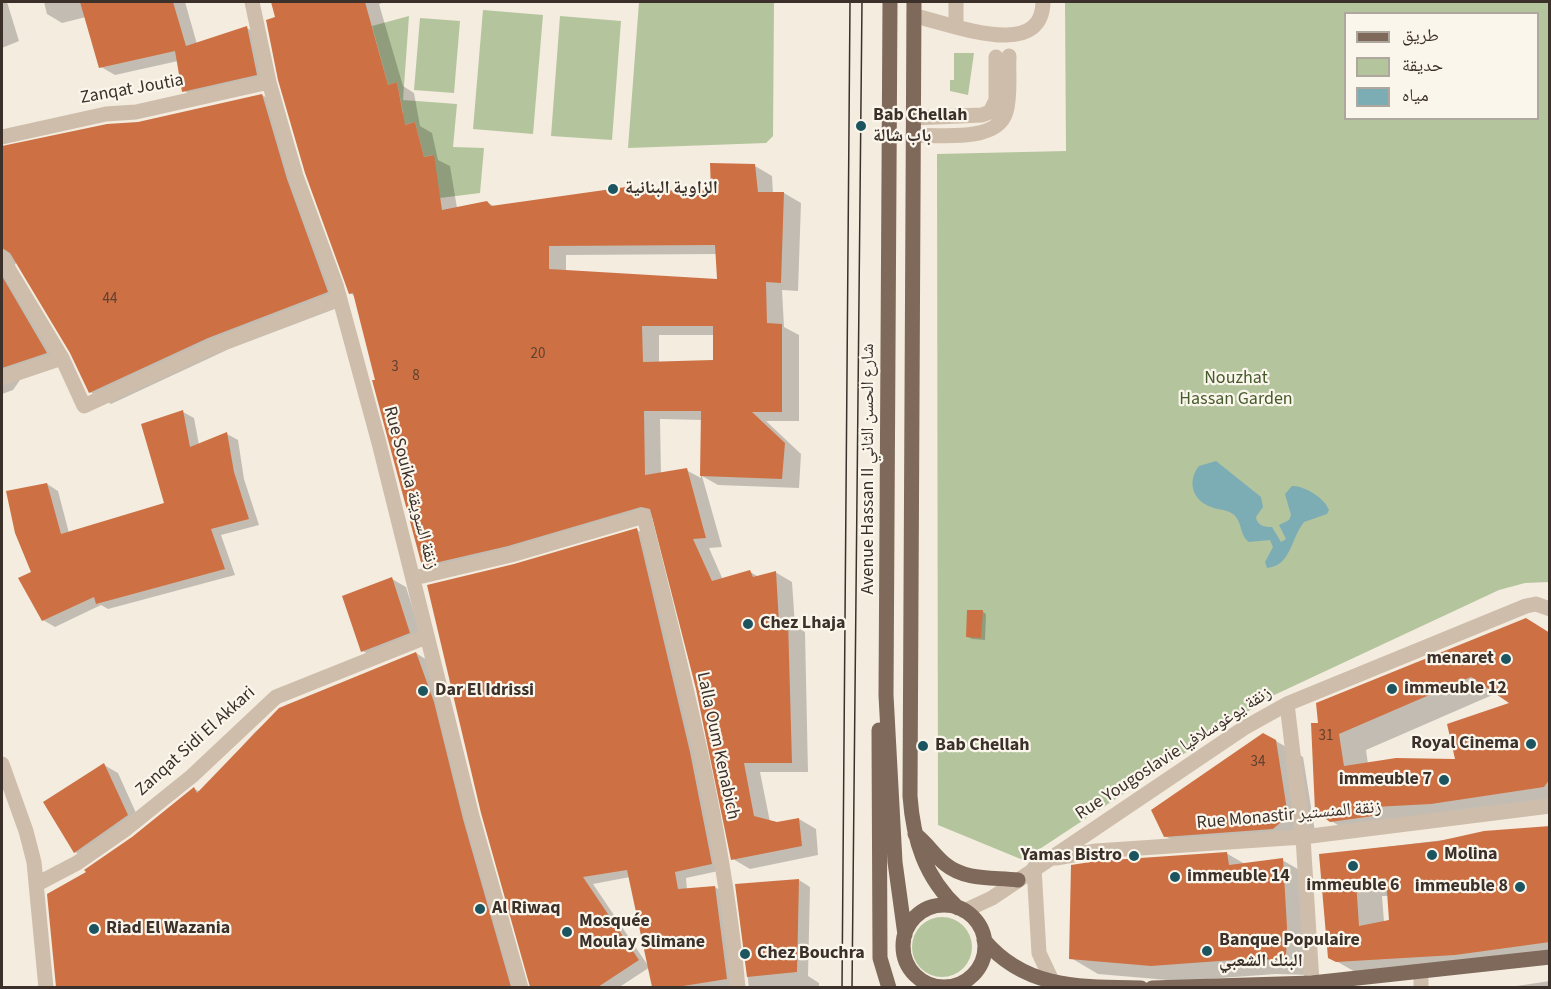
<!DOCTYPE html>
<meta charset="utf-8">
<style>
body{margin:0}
#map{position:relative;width:1551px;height:989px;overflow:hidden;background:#f4ecdf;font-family:"Source Sans 3","Noto Naskh Arabic",sans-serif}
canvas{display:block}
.frame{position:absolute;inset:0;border:3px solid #3b302a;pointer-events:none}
.legend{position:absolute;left:1344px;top:12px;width:195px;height:108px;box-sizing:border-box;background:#fbf6ec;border:2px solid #aea79e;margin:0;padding:8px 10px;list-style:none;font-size:18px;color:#3b302a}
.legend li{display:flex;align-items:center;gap:12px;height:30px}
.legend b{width:30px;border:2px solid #aea79e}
</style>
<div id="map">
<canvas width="1551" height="989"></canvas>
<div class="frame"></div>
<ul class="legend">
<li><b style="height:8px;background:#7e695a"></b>طريق</li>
<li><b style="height:16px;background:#b4c59d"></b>حديقة</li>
<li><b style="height:16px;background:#7cadb4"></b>مياه</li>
</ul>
</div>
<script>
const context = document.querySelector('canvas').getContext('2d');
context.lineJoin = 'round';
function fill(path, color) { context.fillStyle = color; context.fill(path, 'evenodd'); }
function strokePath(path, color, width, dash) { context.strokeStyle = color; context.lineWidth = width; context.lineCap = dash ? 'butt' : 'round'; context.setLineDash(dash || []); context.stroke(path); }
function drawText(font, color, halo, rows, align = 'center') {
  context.font = font + ' "Source Sans 3","Noto Naskh Arabic",sans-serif'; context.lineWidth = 4.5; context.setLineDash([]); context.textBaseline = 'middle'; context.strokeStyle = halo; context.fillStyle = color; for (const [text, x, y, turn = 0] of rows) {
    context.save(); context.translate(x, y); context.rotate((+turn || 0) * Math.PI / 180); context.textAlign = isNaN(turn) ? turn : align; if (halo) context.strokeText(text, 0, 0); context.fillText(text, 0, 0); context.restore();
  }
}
const green = new Path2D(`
 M639,2H774L773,136L766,143L628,148Z
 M1065,2H1549V582L1525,583L1499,590L1270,697L1023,860L938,825L937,154L1066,151ZM1346,14H1538V118H1346Z
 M483,10L543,15L533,134L473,129Z
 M409,16L403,100L457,104L453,147L484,148L480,193L440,198L433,155L424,157L415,122L401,126L403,113L397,82L388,85L372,26Z
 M560,16L621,21L612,140L551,136Z
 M420,18L460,21L454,93L414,90Z
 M954,53H974L968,95L950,91V80H954Z
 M912 947a30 30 0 1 1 60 0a30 30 0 1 1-60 0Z`);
const water = new Path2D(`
 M1216,461L1261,497L1263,507L1256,517C1257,526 1265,527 1272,527L1281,542L1286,539L1279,525L1289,520L1291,515L1285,494L1292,486C1303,485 1325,498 1329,510L1327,514L1304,522C1291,538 1291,566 1267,568L1265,562L1273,547L1270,540L1249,542C1239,535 1243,522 1233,514C1226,509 1218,510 1211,507C1192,500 1187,481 1199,466Z`);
const shadow = new Path2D(`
 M2,2H7L19,41L2,48Z
 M44,2H185L197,44L247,28L261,36L271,82L198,99L184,91L178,61L115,75L101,67L86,17L62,23L47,14Z
 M272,2H385L379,4L403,86L414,93L420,126L432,133L438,160L450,166L457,208L487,202L495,207L633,188L640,192L712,191L755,166L772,176L773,194L784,193L801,203L798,291L782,290L784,327L799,335V421H766L801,454L799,488L718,485L702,476L722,547L709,548L723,580L750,572L759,577L775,572L792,582L795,626L805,632L808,772H760L770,822L777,823L799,819L816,829L818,855L750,869L733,859L698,689L654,517L526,555L441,575L424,565L356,297L350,293ZM717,254L718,281L566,271V255ZM659,335H715V361L659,363ZM660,419L703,420L701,478L686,470L661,474Z
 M262,95L283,107L307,192L348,304L229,349L111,404L90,392L72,352L17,262L14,266L67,364L20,380L13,390L2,394V148L108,125L138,123Z
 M183,412L194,418L199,445L227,434L238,440L244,479L259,525L221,535L235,575L108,609L101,605L55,627L43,620L33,573L47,484L58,491L69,533L166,504Z
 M637,530L648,536L723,870L686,878L687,890L715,887L726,894L738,988H655L650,967L618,988H531L514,566ZM630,877L649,967L593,884Z
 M392,579L406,587L423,641L377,660L363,651Z
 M982,611L986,614L985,640L972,639L968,637Z
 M1550,634V805L1359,837L1331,821L1320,725ZM1497,693L1512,703L1456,760L1368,764L1366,750Z
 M416,653L427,660L519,988H57L48,895L88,873L194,789L201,792L255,732L286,705Z
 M1276,741L1303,757L1315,832L1192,852L1165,836Z
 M104,765L118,773L141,824L89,860L75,852Z
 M1550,827V962L1357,973L1329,957L1320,855ZM1382,896H1389L1391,921L1384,922Z
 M1226,853L1245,864L1282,860L1310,876L1312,975L1276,974L1179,981L1098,974L1071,958Z
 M799,880L810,887L808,976L819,983V988H749L737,886Z
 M1550,981V988H1503Z`);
const building = new Path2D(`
 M80,2H173L186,46L247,26L257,75L182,92L175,51L99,68Z
 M271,2H365L388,85L397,82L405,125L415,122L424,157L434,155L442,210L487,201L491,206L633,186L634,191L711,190L710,163L755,164L758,192H784L781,283L766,282L767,323L782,324V412H752L785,443L782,479L700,476L701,411H644L645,475L687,468L706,538L693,539L712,581L750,570L753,577L776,571L779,623L788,620L792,763H744L754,816L777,822L799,818L802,846L731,860L696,689L650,509L641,507L508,546L422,566L372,380H375L353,293L349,294L305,173L278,80L266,20L275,17ZM715,245L717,279L549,269V246ZM642,326H713V360L643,362Z
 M262,94L287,179L328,292L208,338L89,393L70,353L10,253L2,248V146L107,124L138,122Z
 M2,276L47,353L2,368Z
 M183,410L190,447L227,432L234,472L249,519L211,529L225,569L96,604L94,597L42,621L18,578L31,572L15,533L6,491L47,483L61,534L164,503L141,424Z
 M637,528L690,752L712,864L675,872L678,889L715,886L727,979L677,987H652L627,870L583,877L639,960L598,987H530L481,813L427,585L514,564Z
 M392,577L410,633L361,652L342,596Z
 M967,610H983L981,638L966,637Z
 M1526,618L1550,633V779L1544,787L1431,804L1374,807L1373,816L1330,822L1315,811L1311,723H1318L1316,703ZM1471,677L1509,703L1447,724L1455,759L1396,758L1344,766L1339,734Z
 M416,652L434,702L463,819L511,987H56L47,894L86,872L84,870L132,837L194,787L197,793L279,708Z
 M1263,733L1276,740L1288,816L1273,829L1164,837L1151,810Z
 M104,763L128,815L74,853L43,802Z
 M1550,826V942L1455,955L1336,962L1328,958L1319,854L1439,841L1484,831ZM1386,878L1389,920L1359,926L1356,881Z
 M1227,852L1229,865L1283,858L1287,927L1286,960L1247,959L1151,966L1069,959L1071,865L1097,861Z
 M799,879L797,972L747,977L735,884Z`);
const minor = new Path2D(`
 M252,2L269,82L284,135L296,176L336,285L379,443L472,816L521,988
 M914,16C948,22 1042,63 1043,2
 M956,26V2
 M913,118L982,115L990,112L996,100V57
 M913,135C939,135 997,143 1006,112C1011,95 1008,73 1009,56
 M2,137L106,114L136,112L269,82
 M2,258L62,358L84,406L212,347L338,299
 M2,378L62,358
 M414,578L511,555L644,516C682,671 724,828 738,988
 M1287,704L1303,837L1312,983
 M2,764L26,831L34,862L46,988
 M1056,858L1096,851L1303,837L1550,806
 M1034,868L1039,953L1054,985
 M37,884L77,863L126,829L192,776L276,697L426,637
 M964,911L992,898L1244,728L1287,704L1526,606L1536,604L1550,609
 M1421,971V988`);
const major = new Path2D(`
 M890,2L886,695L895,862L905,935
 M914,2L910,796C913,839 925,878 958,908
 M879,730L880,958L889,988
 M915,834C927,843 934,855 945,864C966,881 993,877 1018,880
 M903 946a41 41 0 1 1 82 0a41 41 0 1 1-82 0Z
 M984,940C1025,989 1080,987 1141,988
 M1152,988L1312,983L1550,957`);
const tram = new Path2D(`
 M842,988L850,2
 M852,988L862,2`);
const markers = [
 [861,126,6,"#1c5560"],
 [613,189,6,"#1c5560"],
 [748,624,6,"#1c5560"],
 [1506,659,6,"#1c5560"],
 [1392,689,6,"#1c5560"],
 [423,691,6,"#1c5560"],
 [1531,744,6,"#1c5560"],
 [923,746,6,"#1c5560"],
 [1444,780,6,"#1c5560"],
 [1432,855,6,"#1c5560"],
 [1134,856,6,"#1c5560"],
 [1353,866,6,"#1c5560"],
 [1175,877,6,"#1c5560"],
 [1520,887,6,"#1c5560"],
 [480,909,6,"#1c5560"],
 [94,929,6,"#1c5560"],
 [567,932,6,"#1c5560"],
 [1207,951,6,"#1c5560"],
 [745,954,6,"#1c5560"]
];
const numberNames = [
 ["44",110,300],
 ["20",538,355],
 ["3",395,368],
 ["8",416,377],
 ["31",1326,737],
 ["34",1258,763]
];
const streetNames = [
 ["Zanqat Joutia",132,90,-10],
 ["Avenue Hassan II شارع الحسن الثاني",869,469,-90],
 ["Rue Souika زنقة السويقة",410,488,75],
 ["Zanqat Sidi El Akkari",196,742,-42],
 ["Lalla Oum Kenabich",717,746,78],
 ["Rue Yougoslavie زنقة يوغوسلافيا",1174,754,-33],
 ["Rue Monastir زنقة المنستير",1289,816,-5]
];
const poiNames = [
 ["Bab Chellah",873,116],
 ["باب شالة",873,137],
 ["الزاوية البنانية",625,189],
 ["Chez Lhaja",760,624],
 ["menaret",1494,659,"right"],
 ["immeuble 12",1404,689],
 ["Dar El Idrissi",435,691],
 ["Royal Cinema",1519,744,"right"],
 ["Bab Chellah",935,746],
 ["immeuble 7",1432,780,"right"],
 ["Molina",1444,855],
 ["Yamas Bistro",1122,856,"right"],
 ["immeuble 14",1187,877],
 ["immeuble 6",1353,886,"center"],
 ["immeuble 8",1508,887,"right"],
 ["Al Riwaq",492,909],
 ["Mosquée",579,922],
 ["Moulay Slimane",579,943],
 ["Riad El Wazania",106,929],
 ["Banque Populaire",1219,941],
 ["البنك الشعبي",1219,962],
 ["Chez Bouchra",757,954]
];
const parkNames = [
 ["Nouzhat",1236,379],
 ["Hassan Garden",1236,400]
];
fill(green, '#b4c59d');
fill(water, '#7cadb4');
fill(shadow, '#0003');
fill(building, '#cd7144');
strokePath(minor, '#cebdaa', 15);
strokePath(major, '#7e695a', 15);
strokePath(tram, '#3b302a', 1.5);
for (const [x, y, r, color] of markers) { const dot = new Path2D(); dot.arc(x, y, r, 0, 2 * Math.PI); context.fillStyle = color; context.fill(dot); strokePath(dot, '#fbf6ec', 2); }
drawText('15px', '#604030', null, numberNames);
drawText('18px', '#3b302a', '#fbf6ec', streetNames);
drawText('bold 18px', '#3b302a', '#fbf6ec', poiNames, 'left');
drawText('18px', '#465b2c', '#fbf6ec', parkNames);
</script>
